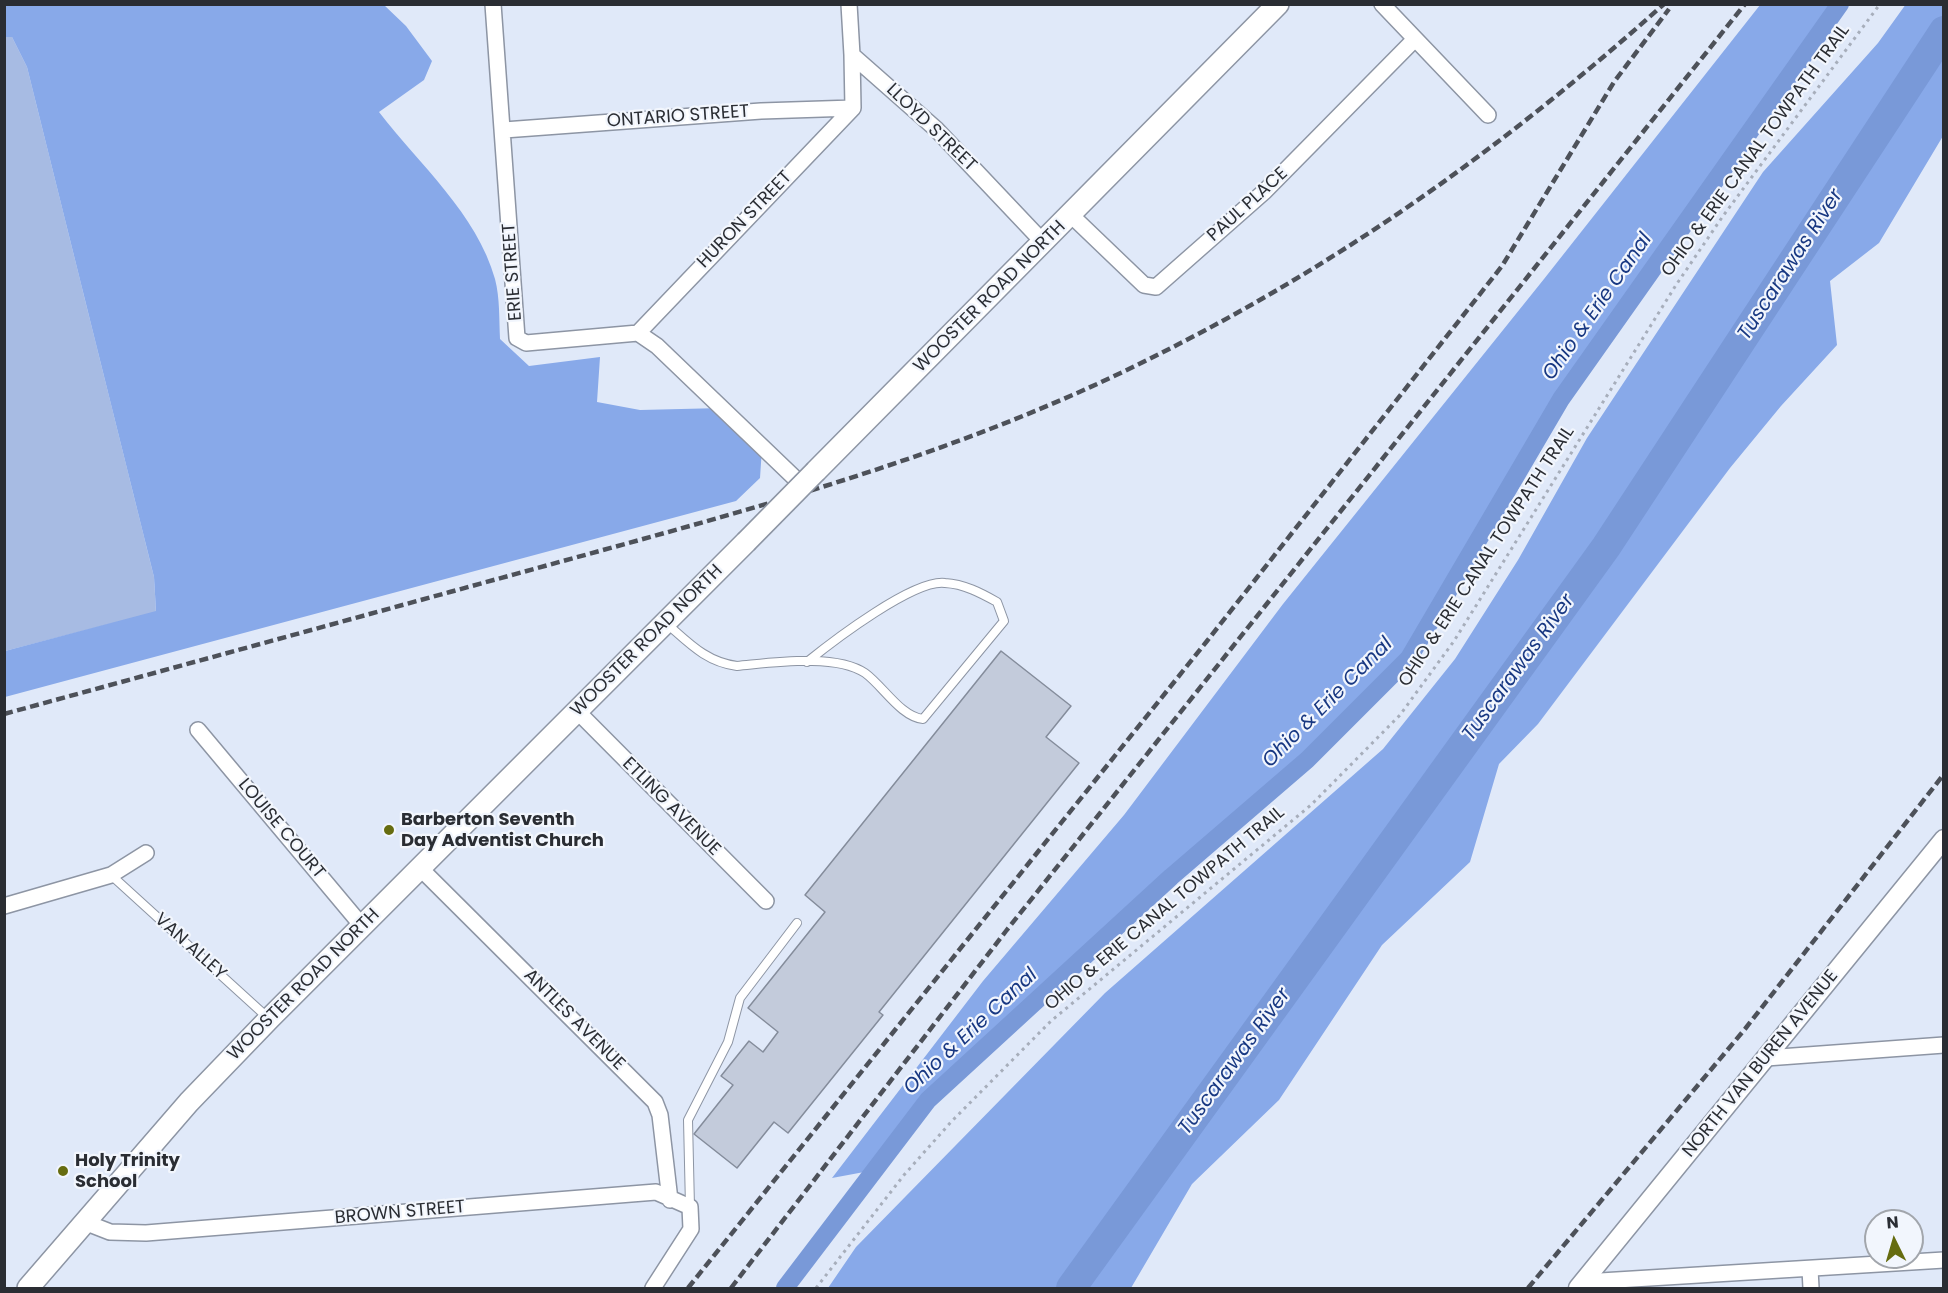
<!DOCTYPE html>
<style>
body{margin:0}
#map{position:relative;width:1948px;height:1293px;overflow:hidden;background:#e0e9f9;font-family:Poppins,sans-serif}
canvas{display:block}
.frame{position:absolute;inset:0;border:6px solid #2a2d33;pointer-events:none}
.north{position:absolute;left:1864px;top:1209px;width:60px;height:60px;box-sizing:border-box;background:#f2f6fd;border:2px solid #a2a6ac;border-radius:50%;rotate:355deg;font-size:16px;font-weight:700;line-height:24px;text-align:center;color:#2a2d33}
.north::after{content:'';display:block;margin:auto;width:21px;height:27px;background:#666c10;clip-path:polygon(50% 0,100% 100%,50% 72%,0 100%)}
</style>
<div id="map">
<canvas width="1948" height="1293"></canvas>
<div class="frame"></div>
<div class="north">N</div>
</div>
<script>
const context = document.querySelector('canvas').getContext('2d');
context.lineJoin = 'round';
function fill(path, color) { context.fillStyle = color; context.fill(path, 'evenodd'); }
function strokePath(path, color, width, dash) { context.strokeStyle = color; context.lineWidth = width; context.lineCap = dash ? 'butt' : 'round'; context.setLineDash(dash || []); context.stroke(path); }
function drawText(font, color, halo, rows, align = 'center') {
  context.font = font + ' Poppins,sans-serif'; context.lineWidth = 4.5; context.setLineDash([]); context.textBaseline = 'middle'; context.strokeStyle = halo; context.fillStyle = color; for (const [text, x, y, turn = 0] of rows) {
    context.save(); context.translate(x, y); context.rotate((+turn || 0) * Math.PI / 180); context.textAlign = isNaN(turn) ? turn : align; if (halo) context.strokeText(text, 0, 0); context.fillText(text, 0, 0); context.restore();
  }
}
const green = new Path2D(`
 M4,37H12L27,67L154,577L156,612L5,651Z`);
const forest = new Path2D(`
 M1906,4L1943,5V136L1879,243L1830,281L1837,345L1781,406L1730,468L1538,724L1499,764L1470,862L1382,945L1279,1100L1192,1184L1131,1288H828L856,1247L1105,993L1383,749L1455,659L1518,560L1587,438L1763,172L1878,43Z
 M5,5H384L406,26L432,61L424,80L379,112C419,164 477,214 495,279C500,298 499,320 500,339L529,366L600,357L597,402L640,410L722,408L762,448L760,478L736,501L5,697V651L156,611L154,577L27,67L12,37H5Z
 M1760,5H1840L1561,399L1409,658L928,1100L875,1170L832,1178L983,981L1124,815L1283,604L1544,279Z`);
const canal = new Path2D(`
 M785,1288L928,1100L1171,877L1307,760L1409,658L1561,399L1840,4`);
const river = new Path2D(`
 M1071,1288L1606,547L1944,31`);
const building = new Path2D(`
 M1001,651L1071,706L1046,737L1079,763L879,1012L883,1015L788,1133L774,1122L737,1168L694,1134L733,1085L721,1076L749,1041L763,1052L778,1032L748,1008L825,912L805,895Z`);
const path = new Path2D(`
 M816,1288L904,1175L951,1122L1051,1021L1311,805L1400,715L1454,641L1676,285L1723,216L1880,4`);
const service = new Path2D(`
 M666,623C689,643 706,662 737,666C771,663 836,653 865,673C883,686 901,717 923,719L1004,621L997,602C981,593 964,584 945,583C914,579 833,641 807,662
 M111,875L267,1017
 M690,1207L688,1120L728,1042L740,998L797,923`);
const minor = new Path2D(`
 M493,4L517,338L526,343L638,333L657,346L802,485
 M849,4L852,55L936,129L1042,241
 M1382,4L1488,115
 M852,55L853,108
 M504,130L761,111L853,108
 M1072,216L1144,285L1156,287L1265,191L1415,39
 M638,333L853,108
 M577,711L766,901
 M198,730L363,927
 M421,869L655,1102L660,1115L670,1200
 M4,906L111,875L146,853
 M1766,1058L1944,1045
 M87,1223L110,1232L146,1233L656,1192L690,1207L691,1229L653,1288
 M1810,1269L1811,1288
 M1584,1282L1944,1260`);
const tertiary = new Path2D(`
 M1578,1288L1944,839`);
const secondary = new Path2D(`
 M816,471L1278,4
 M28,1288L189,1102L269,1019L746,542`);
const rail = new Path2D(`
 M4,714C191,663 377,612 563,561C749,510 935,460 1110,378C1318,280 1493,157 1664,4
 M688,1288L1207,641L1502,266L1614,82L1669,9
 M731,1288L1006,931L1745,4
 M1528,1288L1745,1029L1944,774`);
const secondaryBridge = new Path2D(`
 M746,542L816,471`);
const markers = [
 [389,830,6,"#666c10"],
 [63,1171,6,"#666c10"]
];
const streetNames = [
 ["ONTARIO STREET",678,117,-4],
 ["LLOYD STREET",931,128,44],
 ["OHIO & ERIE CANAL TOWPATH TRAIL",1756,151,-54],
 ["PAUL PLACE",1248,205,-42],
 ["HURON STREET",745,220,-46],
 ["ERIE STREET",513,272,-94],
 ["WOOSTER ROAD NORTH",990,297,-45],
 ["OHIO & ERIE CANAL TOWPATH TRAIL",1487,557,-57],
 ["WOOSTER ROAD NORTH",647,641,-45],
 ["ETLING AVENUE",671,807,45],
 ["LOUISE COURT",281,829,50],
 ["OHIO & ERIE CANAL TOWPATH TRAIL",1165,909,-40],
 ["VAN ALLEY",190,947,42],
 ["WOOSTER ROAD NORTH",304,985,-45],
 ["ANTLES AVENUE",574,1020,45],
 ["NORTH VAN BUREN AVENUE",1761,1064,-51],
 ["BROWN STREET",400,1213,-5]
];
const poiNames = [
 ["Barberton Seventh",401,820],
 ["Day Adventist Church",401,841],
 ["Holy Trinity",75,1161],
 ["School",75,1182]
];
const waterNames = [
 ["Tuscarawas River",1791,265,-57],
 ["Ohio & Erie Canal",1598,307,-55],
 ["Tuscarawas River",1519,668,-54],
 ["Ohio & Erie Canal",1328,703,-45],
 ["Ohio & Erie Canal",971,1032,-43],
 ["Tuscarawas River",1235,1062,-54]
];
fill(green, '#a7bbe3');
fill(forest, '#88a9e9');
strokePath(canal, '#7999d8', 18);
strokePath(river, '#7999d8', 30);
fill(building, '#c3cbdb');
strokePath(building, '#848c9b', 1.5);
strokePath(service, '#8d95a4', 10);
strokePath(minor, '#8d95a4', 18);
strokePath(tertiary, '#8d95a4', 21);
strokePath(secondary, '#8d95a4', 24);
strokePath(path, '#a7aebb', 3, [3, 4.5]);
strokePath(service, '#fff', 8);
strokePath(minor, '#fff', 15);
strokePath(tertiary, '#fff', 18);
strokePath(secondary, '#fff', 21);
strokePath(rail, '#4d5159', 4.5, [9, 4.5]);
strokePath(secondaryBridge, '#8d95a4', 24, []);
strokePath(secondaryBridge, '#fff', 21);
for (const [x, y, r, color] of markers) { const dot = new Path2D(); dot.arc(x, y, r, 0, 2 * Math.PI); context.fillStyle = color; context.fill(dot); strokePath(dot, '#f2f6fd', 2); }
drawText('18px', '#2a2d33', '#f2f6fd', streetNames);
drawText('bold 18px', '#2a2d33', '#f2f6fd', poiNames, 'left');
drawText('italic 20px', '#183882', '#f2f6fd', waterNames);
</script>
